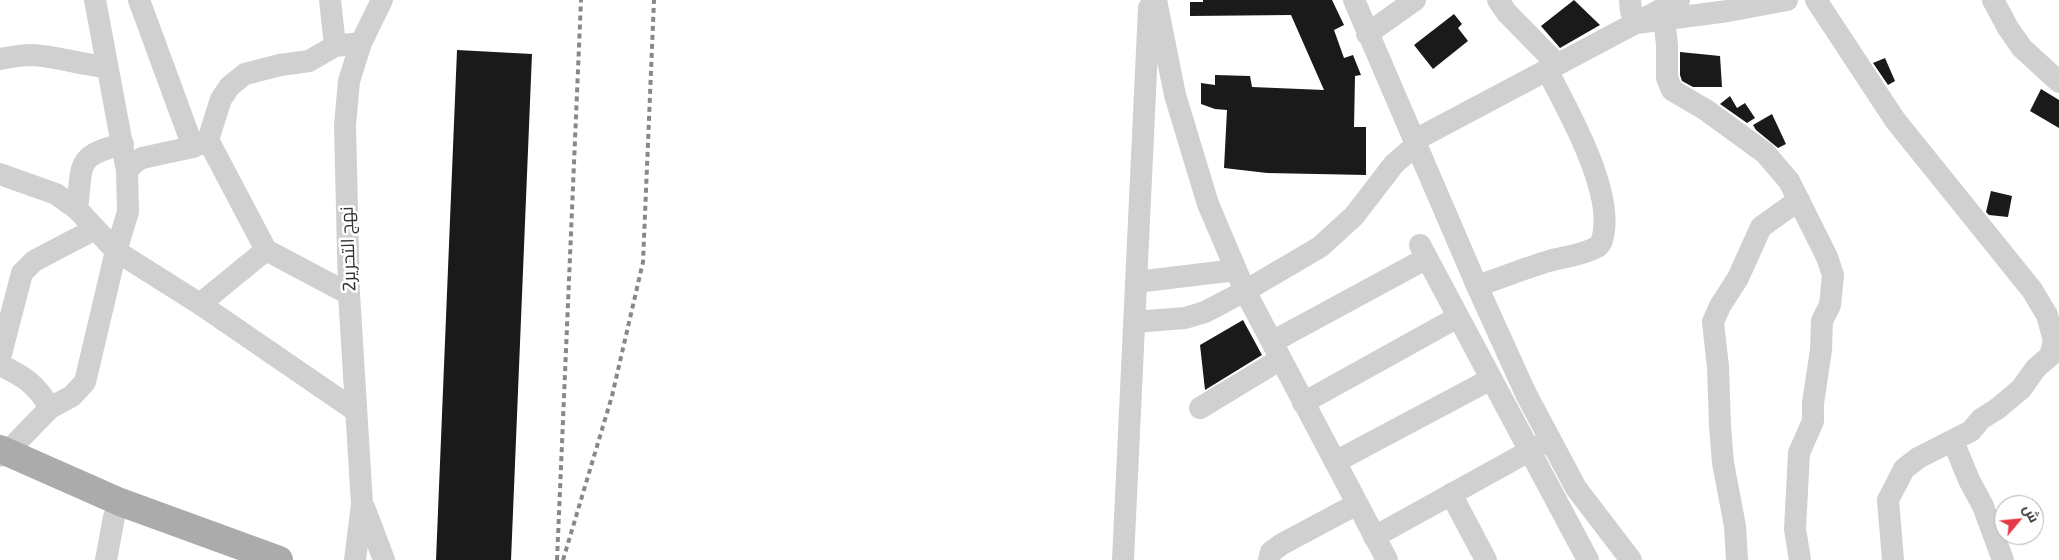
<!DOCTYPE html>
<meta charset="utf-8">
<style>
body{margin:0}
#map{position:relative;width:2059px;height:560px;overflow:hidden;background:#fff;font-family:"Exo 2",Cairo,sans-serif}
canvas{display:block}
.north{position:absolute;left:1994px;top:495px;width:50px;height:50px;box-sizing:border-box;background:#fff;border:1px solid #adadad;border-radius:50%;rotate:62deg;font-size:14px;font-weight:700;line-height:20px;text-align:center;color:#333}
.north::after{content:'';display:block;margin:auto;width:18px;height:22px;background:#e63946;clip-path:polygon(50% 0,100% 100%,50% 72%,0 100%)}
</style>
<div id="map">
<canvas width="2059" height="560"></canvas>
<div class="north">ش</div>
</div>
<script>
const context = document.querySelector('canvas').getContext('2d');
context.lineJoin = 'round';
function fill(path, color) { context.fillStyle = color; context.fill(path, 'evenodd'); }
function strokePath(path, color, width, dash) { context.strokeStyle = color; context.lineWidth = width; context.lineCap = dash ? 'butt' : 'round'; context.setLineDash(dash || []); context.stroke(path); }
function drawText(font, color, halo, rows, align = 'center') {
  context.font = font + ' "Exo 2",Cairo,sans-serif'; context.lineWidth = 5; context.setLineDash([]); context.textBaseline = 'middle'; context.strokeStyle = halo; context.fillStyle = color; for (const [text, x, y, turn = 0] of rows) {
    context.save(); context.translate(x, y); context.rotate((+turn || 0) * Math.PI / 180); context.textAlign = isNaN(turn) ? turn : align; if (halo) context.strokeText(text, 0, 0); context.fillText(text, 0, 0); context.restore();
  }
}
const building = new Path2D(`
 M1203,0H1332L1344,25L1334,30L1344,58L1353,55L1361,75L1355,76L1354,127H1366V175L1267,173L1224,168L1227,110L1215,109L1201,104V83L1215,85V75L1250,76L1252,87L1324,90L1291,15L1190,16V2H1203Z
 M1574,0L1600,25L1560,48L1541,26Z
 M1454,14L1462,24L1458,28L1468,41L1433,69L1414,45Z
 M457,50L532,54L511,560H436Z
 M1680,52L1720,56L1722,87H1693L1682,81L1680,75Z
 M1885,58L1895,81L1888,85L1873,63Z
 M2041,89L2059,100V128L2030,111Z
 M1730,96L1737,108L1745,103L1755,118L1747,123L1720,104Z
 M1772,114L1786,144L1778,148L1756,130L1753,125Z
 M1991,191L2012,196L2008,217L1989,215L1986,212Z
 M1243,320L1262,355L1205,390L1200,345Z`);
const minor = new Path2D(`
 M95,0L127,171
 M139,0L193,147
 M330,0L335,46
 M1156,0L1175,95L1208,204L1245,291L1387,560
 M1354,0L1477,286L1526,394L1576,488L1631,560
 M1498,0L1507,13L1557,64
 M1630,0L1631,11L1636,23L1728,11L1787,0
 M1816,0L1895,120L2032,290L2047,315L2054,341L2050,356L2036,368L2021,389L1997,409L1981,419L1971,431L1918,458L1904,469L1888,500L1893,560
 M1993,0L2008,28L2022,48L2059,82
 M1664,19L1667,45V78L1672,90L1706,110L1765,153L1789,181L1827,257L1833,275L1830,305L1822,321L1821,350L1813,403V421L1799,453L1795,529L1800,560
 M1367,34L1415,0
 M0,59C10,57 21,55 31,55C57,56 81,65 107,67
 M208,140L221,99L230,86L245,74L280,65L309,61L335,46L361,43
 M1415,140L1679,0
 M0,174L56,194L77,209L116,251L200,304L356,411
 M77,209C83,164 74,156 123,144
 M1420,245L1588,560
 M1136,282L1236,270
 M1477,286C1501,278 1525,268 1549,261C1564,257 1583,255 1597,247C1603,243 1603,236 1604,230C1610,185 1568,110 1547,70
 M200,304L266,250
 M1134,322L1185,318L1205,312L1245,291L1320,247L1354,216L1394,164L1416,145
 M1272,342L1427,258
 M0,358L22,273L34,261L95,229
 M0,365C25,377 36,384 50,408
 M1303,403L1458,317
 M1200,408L1281,359
 M1953,441L1969,480L1983,506L2003,560
 M0,456L7,452L50,408L72,396L85,382L116,251L128,212L127,171L134,163L142,158L193,147L208,140L266,250L349,294
 M1335,462L1491,379
 M1451,494L1486,560
 M364,507L384,560
 M1374,537L1542,444
 M106,560L114,517L120,502
 M355,560L362,504L349,294L345,125L349,81L361,43L382,0
 M1123,560L1149,8
 M1269,560L1271,552L1282,544L1357,504
 M1737,560L1735,526L1723,463L1720,426L1718,367L1713,322L1720,306L1738,278L1761,227L1799,200`);
const major = new Path2D(`
 M0,449L120,502L279,560`);
const rail = new Path2D(`
 M557,560L581,0
 M563,560L612,396L643,262L654,0`);
const streetNames = [
 ["نهج التحرير2",348,249,-92]
];
fill(building, '#1a1a1a');
strokePath(minor, '#d0d0d0', 22);
strokePath(major, '#ababab', 28);
strokePath(rail, '#888', 4, [5, 4]);
drawText('18px', '#333', '#fff', streetNames);
</script>
